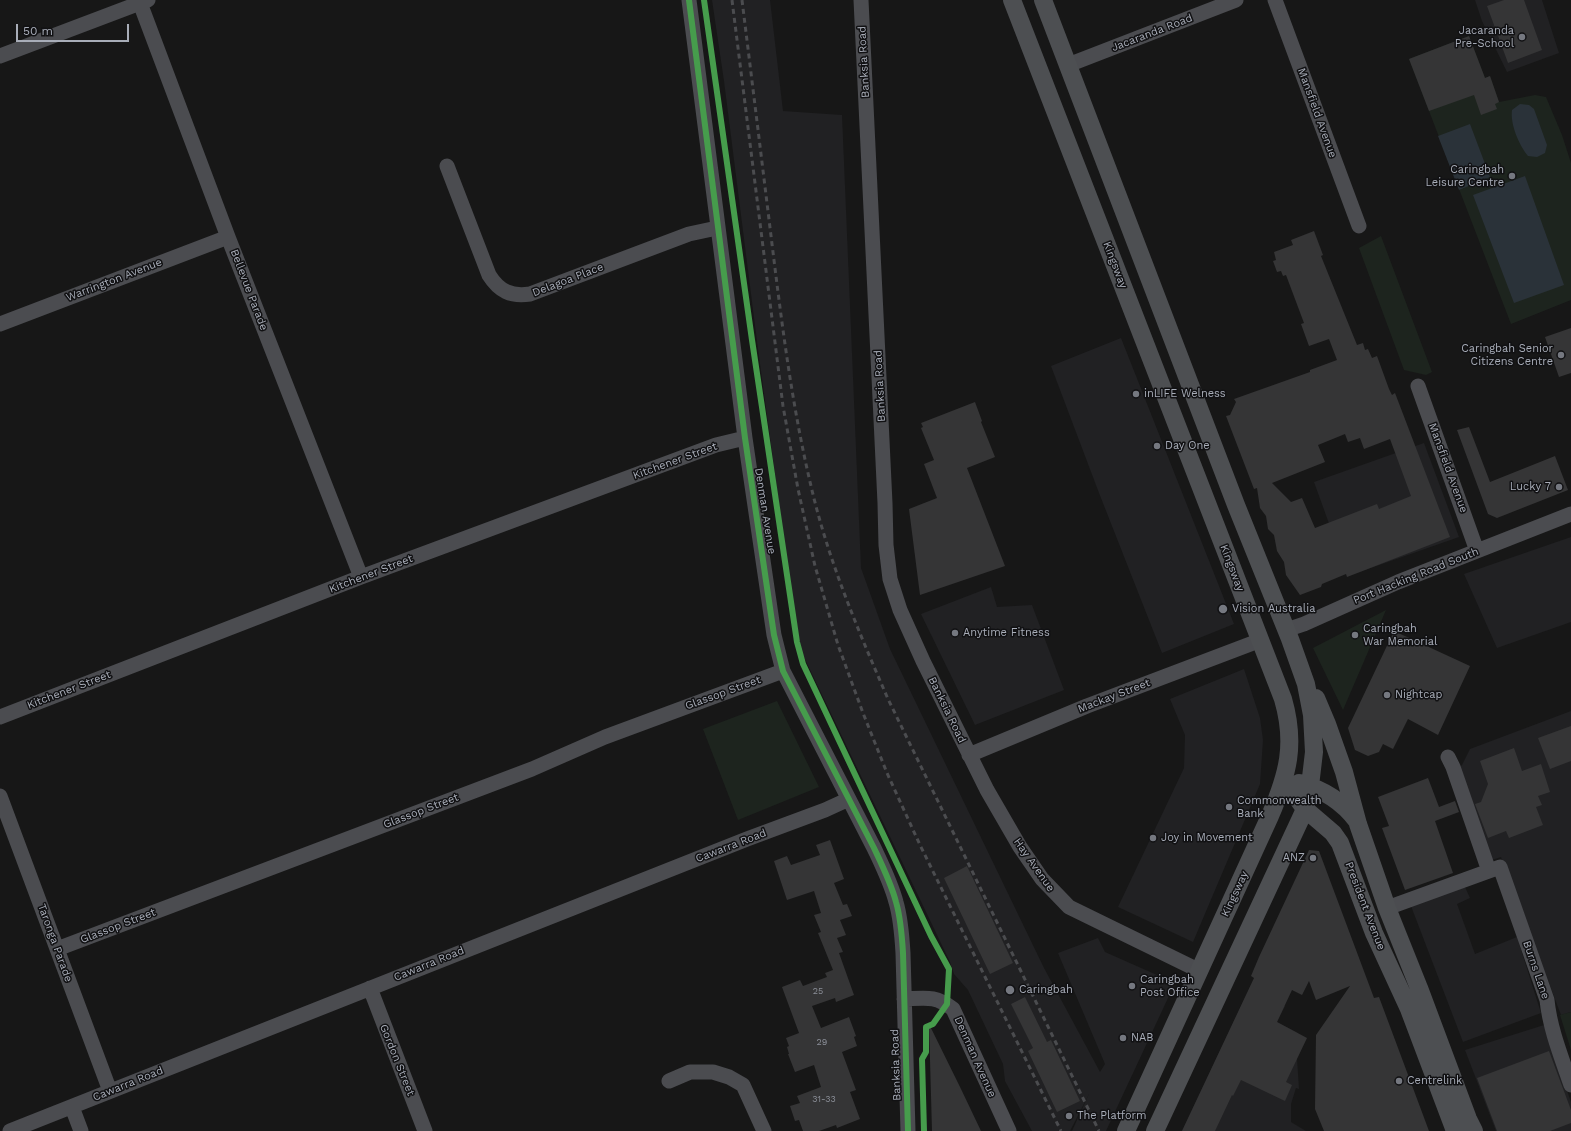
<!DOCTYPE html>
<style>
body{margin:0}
#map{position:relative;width:1571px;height:1131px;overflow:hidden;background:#171717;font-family:"Work Sans",sans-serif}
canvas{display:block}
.scale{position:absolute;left:16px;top:24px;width:113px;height:18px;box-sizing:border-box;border:2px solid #a8adb8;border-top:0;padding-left:5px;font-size:12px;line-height:14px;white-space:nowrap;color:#a8adb8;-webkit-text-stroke:3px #111113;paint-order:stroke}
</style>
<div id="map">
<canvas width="1571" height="1131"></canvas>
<div class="scale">50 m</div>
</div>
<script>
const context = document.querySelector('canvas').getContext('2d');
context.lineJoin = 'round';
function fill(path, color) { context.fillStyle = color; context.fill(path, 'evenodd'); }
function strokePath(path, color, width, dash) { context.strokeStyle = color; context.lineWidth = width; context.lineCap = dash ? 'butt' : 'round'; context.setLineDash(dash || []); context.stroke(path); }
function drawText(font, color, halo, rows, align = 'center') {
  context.font = font + ' "Work Sans",sans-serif'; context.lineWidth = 3; context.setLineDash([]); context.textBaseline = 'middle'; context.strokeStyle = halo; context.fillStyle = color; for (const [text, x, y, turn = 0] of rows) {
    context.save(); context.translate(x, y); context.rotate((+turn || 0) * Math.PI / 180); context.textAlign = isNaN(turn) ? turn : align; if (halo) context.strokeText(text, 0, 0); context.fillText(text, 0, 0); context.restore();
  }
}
const built = new Path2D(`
 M712,0H770L783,111L842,115L861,568L890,649L1044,968L1100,1072L1105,1064L1058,953L1098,938L1105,952L1175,983L1106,1131H1072L1089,1094L1070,1131H1032L1005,1081L1003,1064L968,990L954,974L950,962L802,653L791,592L758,349L724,81Z
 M1475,0H1542L1559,53L1507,72L1482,21Z
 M1121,338L1234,624L1162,653L1099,493L1051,366Z
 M1424,443L1459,537L1348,576L1314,482Z
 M1571,537V622L1497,648L1464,574Z
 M991,587L997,607L1032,605L1064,690L975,725L921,614Z
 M1244,669L1260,718L1263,740L1260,784L1193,942L1118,907L1184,768L1185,735L1170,699Z
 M1571,711V1012L1561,1015L1501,857L1492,860L1460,767L1462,765L1470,749Z
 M1465,887L1470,898L1457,904L1475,954L1517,937L1541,1013L1463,1042L1411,906Z
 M1251,985L1269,992L1267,998L1285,1006L1277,1022L1298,1033L1297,1058L1299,1089L1296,1088L1291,1104V1122L1306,1131H1182Z
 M1544,1025L1571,1102V1131H1496L1465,1050Z`);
const green = new Path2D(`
 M1469,36L1485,78L1490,76L1499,102L1535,95L1546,97L1562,135L1571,163V300L1511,324L1409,59Z
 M1381,236L1432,372L1426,375L1404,370L1359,248Z
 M1386,610L1343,710L1313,648Z
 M777,701L819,787L738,820L703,729Z
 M1571,1012V1050L1560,1015Z`);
const water = new Path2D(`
 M1520,104L1529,105L1534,109L1547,145L1545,153L1537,157L1528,156C1519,145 1510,124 1512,110Z
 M1470,124L1490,177L1459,190L1438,136Z
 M1525,176L1564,285L1514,303L1473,195Z`);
const building = new Path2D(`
 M1504,0H1524L1542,50L1508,63L1487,6Z
 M1469,36L1485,78L1490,76L1499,102L1495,104L1497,109L1481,115L1474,95L1429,111L1409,59Z
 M1314,231L1323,255L1321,256L1357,345L1363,343L1365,350L1368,349L1372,358L1377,356L1389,389L1392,395L1395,393L1450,537L1360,572L1347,577L1346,574L1322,584L1321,587L1300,595L1286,575L1284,562L1277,551L1274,535L1268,529L1266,516L1260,508L1257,488L1254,489L1226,416L1230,415L1236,402L1234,399L1310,372V370L1337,360L1329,339L1309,346L1301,324L1304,323L1286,275L1283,276L1281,271L1277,272L1273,261L1276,260L1274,252L1293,245L1291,240ZM1345,434L1348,442L1360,438L1364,449L1390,439L1411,496L1379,509L1377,504L1315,528L1302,498L1291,502L1272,483L1325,462L1318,445Z
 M1571,328V373L1559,377L1545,337Z
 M975,402L982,421L981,422L995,457L967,468L1005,566L920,595L909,509L937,498L924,464L934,460L921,428L923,427L921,423Z
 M1469,427L1490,482L1555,456L1568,490L1497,518L1488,514L1457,430Z
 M1394,631L1470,666L1438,735L1408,719L1393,749L1383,744L1379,752L1368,756L1355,750L1348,728Z
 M1571,726V761L1550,769L1538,738Z
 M1514,748L1522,771L1541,764L1550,792L1538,796L1542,805L1536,807L1543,825L1509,838L1506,831L1488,838L1475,804L1481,802L1488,784L1480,761Z
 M1428,778L1439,807L1455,801L1459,812L1435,821L1453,873L1405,890L1382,828L1389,826L1378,797Z
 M830,840L844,879L834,883L843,905L847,904L852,916L840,920L846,935L837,938L843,952L839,953L854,995L836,1002L835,998L812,1006L821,1028L849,1017L856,1036L854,1037L857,1046L842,1052L856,1090L850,1092L860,1119L837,1128L836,1125L819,1131H803L799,1120L795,1121L790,1106L800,1103L797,1096L821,1087L814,1065L795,1072L788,1054H789L787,1047L789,1046L786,1038L799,1033L782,987L800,980L803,986L827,977L825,973L833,970L818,933L821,932L814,915L821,913L814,891L787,900L774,861L787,856L791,865L820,855L816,845Z
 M1309,850L1319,851L1374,998L1379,997L1429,1131H1324L1315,1109L1316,1035L1350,986L1316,1000L1309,981L1302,995L1292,990L1277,1022L1307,1038L1286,1082L1292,1085L1285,1101L1241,1080L1233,1096L1232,1095L1215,1131H1182L1254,978L1251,976L1259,957Z
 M967,866L1013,963L990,974L944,878Z
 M1025,997L1047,1042L1051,1040L1080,1101L1057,1112L1028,1051L1033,1048L1011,1004Z
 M929,1024L961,1089L981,1131H932Z
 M1549,1051L1571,1110V1123L1550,1131H1497L1477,1078Z`);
const minor = new Path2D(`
 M689,0L745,438L774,635L783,671L874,848C882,865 891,883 896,902C901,919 902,936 903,953L908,1131
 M861,0L885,503L886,545L890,579L900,610L923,661L987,790L1020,847L1042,879L1069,907L1200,971
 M1275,0L1359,226
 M140,3L228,237L361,577
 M0,56L148,0
 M1068,65L1236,0
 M447,166L489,275C499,291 511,297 530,294L689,234L717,228
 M0,324L228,237
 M1418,386L1477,551
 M1286,630L1304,624L1398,582L1571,514
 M0,717L361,577L716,445L745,438
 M969,755L1087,706L1261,640
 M1448,757L1453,767L1489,871
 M0,796L110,1091
 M1387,908L1500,867L1547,1000C1550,1029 1561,1056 1571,1085
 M57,949L532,769L605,737L783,671
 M370,988L425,1131
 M904,999C926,998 935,995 953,1009L1009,1131
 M669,1081L690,1072H713L729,1077L743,1085L764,1131
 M72,1107L81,1131
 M10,1131L747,839L825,810L849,799`);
const major = new Path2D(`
 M1012,0L1283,699C1296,744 1288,774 1270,816L1126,1131
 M1043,0L1236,505L1290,639L1306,684L1312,715L1314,752L1310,786L1305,809L1300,820L1155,1131
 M1316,698L1327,724L1344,772L1358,824L1387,908L1419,988L1468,1119L1474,1131
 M1284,779L1305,809L1333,833L1340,843L1374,933L1409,1009L1455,1131
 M1299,783C1322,789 1343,802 1357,821`);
const rail = new Path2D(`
 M732,0L783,406L798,489L815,566L838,645L863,713L887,773L920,845L1061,1131
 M742,0C752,81 762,162 772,244C782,325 792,406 811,486C828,560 858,630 888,699L1099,1131`);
const cycleway = new Path2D(`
 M689,0L745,438L774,635L783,671L874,848C882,865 891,883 896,902C901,919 902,936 903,953L908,1131
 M704,0L752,340L797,642L803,664L931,936L949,969L947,1004L933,1024L926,1027V1052L922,1059L924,1131`);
const markers = [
 [1522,37,4,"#757880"],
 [1512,176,4,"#757880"],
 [1561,355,4,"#757880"],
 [1136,394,4,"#757880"],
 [1157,446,4,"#757880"],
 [1559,487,4,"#757880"],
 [1223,609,5,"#757880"],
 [955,633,4,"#757880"],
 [1355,635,4,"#757880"],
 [1387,695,4,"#757880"],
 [1229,807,4,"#757880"],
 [1153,838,4,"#757880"],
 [1313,858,4,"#757880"],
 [1132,986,4,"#757880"],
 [1010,990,5,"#757880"],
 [1123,1038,4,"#757880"],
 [1399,1081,4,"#757880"],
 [1069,1116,4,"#757880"]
];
const numberNames = [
 ["25",818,991],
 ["29",822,1042],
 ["31-33",824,1099]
];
const poiNames = [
 ["Jacaranda",1514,31,"right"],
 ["Pre-School",1514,44,"right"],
 ["Caringbah",1504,170,"right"],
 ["Leisure Centre",1504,183,"right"],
 ["Caringbah Senior",1553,349,"right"],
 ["Citizens Centre",1553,362,"right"],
 ["inLIFE Welness",1144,394],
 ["Day One",1165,446],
 ["Lucky 7",1551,487,"right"],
 ["Vision Australia",1232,609],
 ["Caringbah",1363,629],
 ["War Memorial",1363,642],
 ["Anytime Fitness",963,633],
 ["Nightcap",1395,695],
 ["Commonwealth",1237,801],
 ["Bank",1237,814],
 ["Joy in Movement",1161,838],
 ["ANZ",1305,858,"right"],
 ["Caringbah",1140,980],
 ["Post Office",1140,993],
 ["Caringbah",1019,990],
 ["NAB",1131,1038],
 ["Centrelink",1407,1081],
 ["The Platform",1077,1116]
];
const streetNames = [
 ["Jacaranda Road",1152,33,-21],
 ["Banksia Road",864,62,-93],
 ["Mansfield Avenue",1317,113,70],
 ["Kingsway",1115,265,69],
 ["Warrington Avenue",114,280,-21],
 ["Delagoa Place",568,280,-21],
 ["Bellevue Parade",249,290,69],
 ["Banksia Road",880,386,-93],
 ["Kitchener Street",675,461,-20],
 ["Mansfield Avenue",1448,468,70],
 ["Denman Avenue",765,511,81],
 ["Kingsway",1232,568,69],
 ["Kitchener Street",371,574,-21],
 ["Port Hacking Road South",1416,576,-22],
 ["Kitchener Street",69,690,-21],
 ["Glassop Street",723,693,-20],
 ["Mackay Street",1114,696,-21],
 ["Banksia Road",947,710,64],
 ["Glassop Street",421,811,-21],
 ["Cawarra Road",731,846,-21],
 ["Hay Avenue",1034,865,55],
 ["Kingsway",1235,894,-65],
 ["President Avenue",1365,906,69],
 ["Glassop Street",118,926,-21],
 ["Taronga Parade",55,943,70],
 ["Cawarra Road",429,964,-22],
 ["Burns Lane",1536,970,71],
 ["Denman Avenue",975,1057,66],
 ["Gordon Street",397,1060,68],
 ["Banksia Road",896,1065,-92],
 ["Cawarra Road",128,1084,-22]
];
fill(built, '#212123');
fill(green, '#1d241e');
fill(water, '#2a3239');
fill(building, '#353536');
strokePath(minor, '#4b4c50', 15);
strokePath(major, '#4d4f52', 18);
strokePath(rail, '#4b4c4f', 3, [5, 4]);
strokePath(cycleway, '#469c4c', 6);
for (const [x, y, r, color] of markers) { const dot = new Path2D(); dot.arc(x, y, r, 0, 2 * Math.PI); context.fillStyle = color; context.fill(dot); strokePath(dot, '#111113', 1.5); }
drawText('9px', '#8b8f98', null, numberNames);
drawText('11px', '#a8adb8', '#111113', poiNames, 'left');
drawText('11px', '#a8adb8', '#111113', streetNames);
</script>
